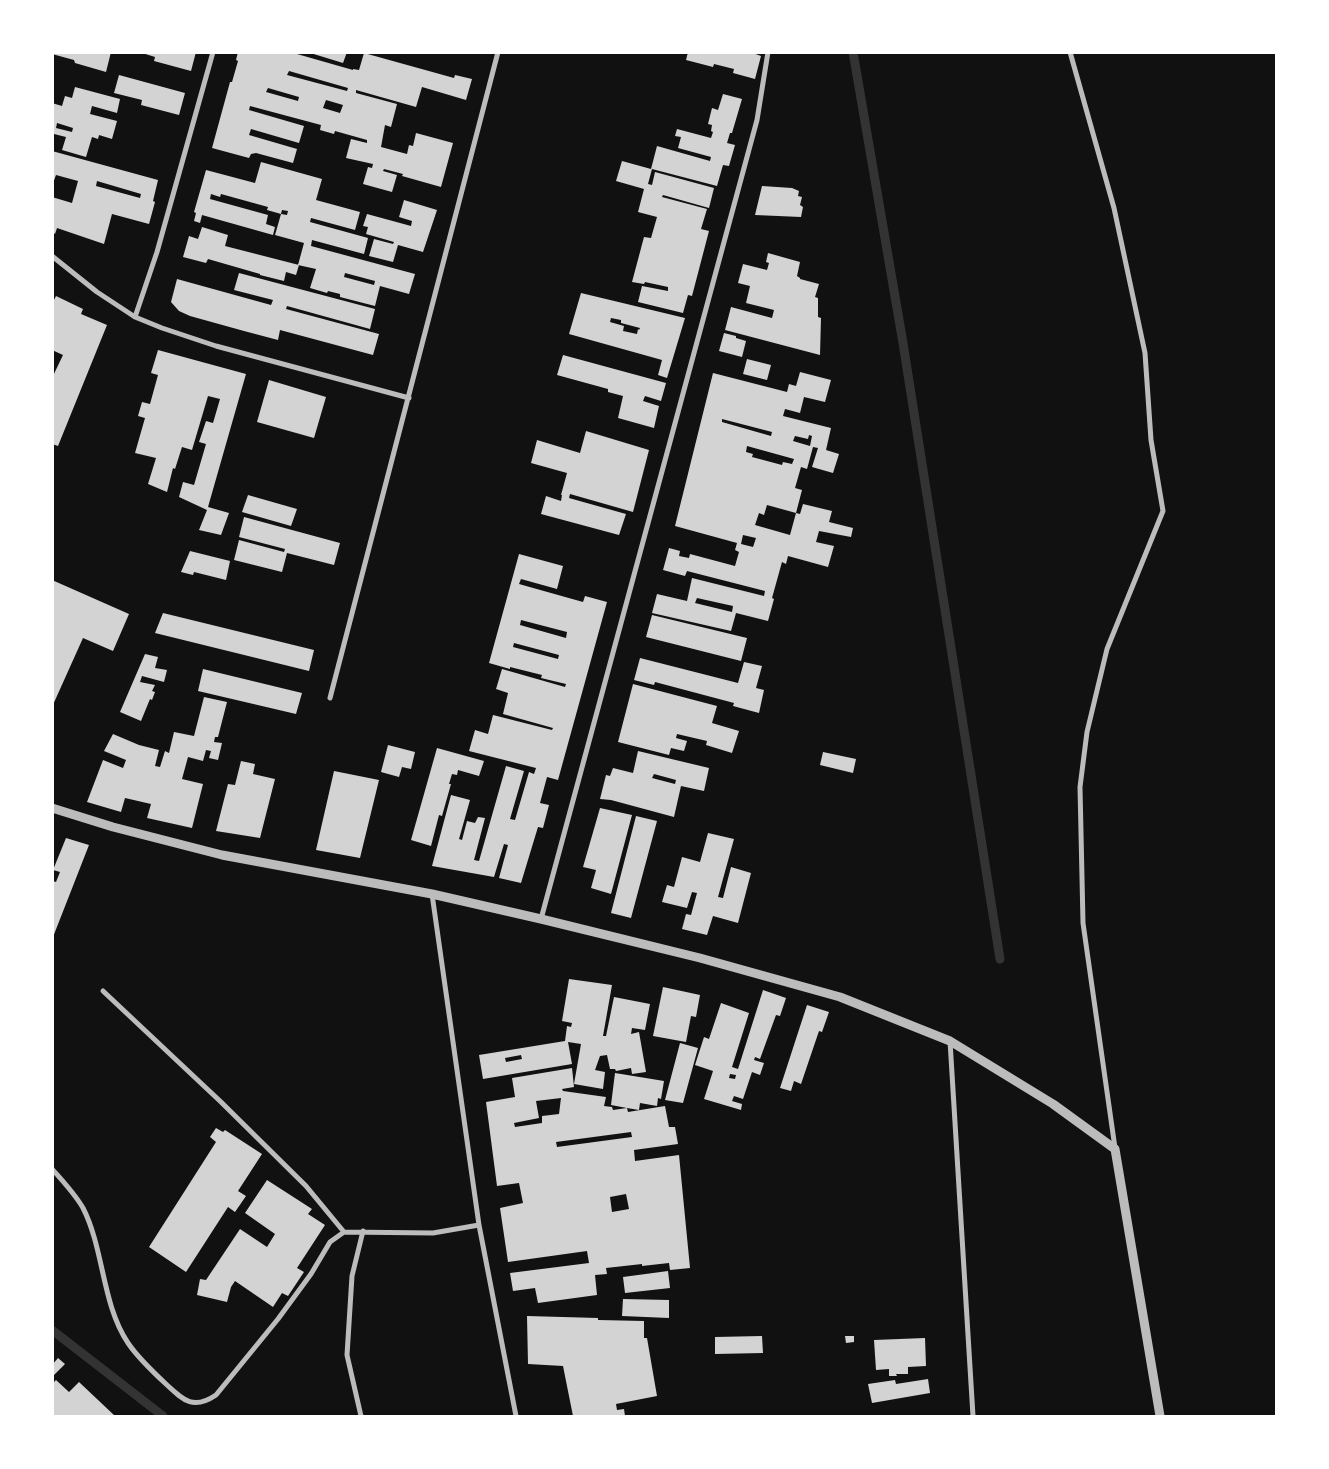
<!DOCTYPE html>
<style>
body{margin:0}
#map{position:relative;width:1329px;height:1469px;overflow:hidden;background:#111;font-family:Ubuntu,sans-serif}
canvas{display:block}
.frame{position:absolute;inset:0;border:54px solid #fff;pointer-events:none}
</style>
<div id="map">
<canvas width="1329" height="1469"></canvas>
<div class="frame"></div>
</div>
<script>
const context = document.querySelector('canvas').getContext('2d');
context.lineJoin = 'round';
function strokePath(path, color, width, dash) { context.strokeStyle = color; context.lineWidth = width; context.lineCap = dash ? 'butt' : 'round'; context.setLineDash(dash || []); context.stroke(path); }
function fill(path, color) { context.fillStyle = color; context.fill(path, 'evenodd'); }
const stream = new Path2D(`
 M853,52L903,343L1000,959
 M52,1330L163,1416`);
const building = new Path2D(`
 M52,52H111L106,72L75,63L74,60L52,54Z
 M139,52H196L191,71L154,61L155,57Z
 M238,52H290L353,70V69L359,70L364,53L454,78L455,75L472,79L466,100L422,87L416,107L356,90V93L397,104L391,127L385,125L381,147L407,154L409,145L413,146L416,133L453,143L441,187L402,176L403,174L384,169L383,171L397,175L392,192L363,184L368,167L372,168L373,164L346,158L351,139L367,143V140L335,131L334,134L320,130L321,125L250,106L249,110L304,126L299,143L251,129L249,135L297,149L293,163L256,153L251,154L249,158L212,148L230,82H232L238,61L236,60ZM289,71L348,88L347,91L287,75ZM268,88L299,97L298,101L266,92ZM326,100L343,105L340,113L323,108Z
 M307,52H347L343,63Z
 M688,52H750L761,56L755,79L733,73L734,69L714,64L713,67L686,60Z
 M119,75L185,93L179,115L141,105L142,100L114,93Z
 M75,87L120,99L117,113L92,106L90,114L117,121L112,139L99,135L98,139L92,137L86,157L62,150L66,137L54,134L52,138V103L62,106L65,96L72,98ZM57,123L73,128L72,132L56,128Z
 M723,94L742,99L732,133H730L727,143L735,145L729,166L723,165L717,186L652,169L648,184L652,185L655,172L714,188L709,208L663,195L662,197L707,209L701,229L709,231L692,296L688,295L683,313L638,302L642,286L668,291V287L645,282L644,284L632,282L644,237L651,238L657,217L638,212L644,189L616,181L622,161L651,169L657,146L710,161L711,157L678,148L681,137L675,136L677,129L711,138L713,132L711,131L712,125L708,124L712,108L718,110Z
 M52,151L158,180L153,201L155,202L149,224L112,214L104,244L57,228L55,234L52,231V197L72,203L78,181L56,175L52,186ZM97,181L141,194L140,198L96,186Z
 M261,162L322,179L316,200L360,212L355,230L311,218L310,222L368,238L364,254L312,240L311,246L415,274L409,294L380,286L375,306L340,297V294L328,291L327,293L310,288L316,269L298,265L304,243L275,235L281,214L287,215L288,211L282,210L281,214L267,210L268,207L221,194L220,197L211,194L210,199L268,215L266,224L275,227L273,235L202,215L200,223L194,221L196,213L194,212L206,170L255,183ZM345,273L375,281L374,285L344,277Z
 M762,186L792,188L799,191L798,196L802,197L800,205L803,207L801,217L755,215Z
 M404,200L437,210L423,252L398,245L393,262L369,256L374,239L393,244L394,242L366,234L368,227L363,226L367,214L411,226L412,221L399,217Z
 M202,227L228,235L225,246L299,265L296,275L286,272L284,281L260,275V274L208,259L206,263L183,257L189,236L198,239Z
 M768,253L800,262L797,276L800,278V279L819,284L815,297L818,298V317L821,318L820,355L725,330L731,307L772,318L774,310L746,303L750,286L738,283L743,264L767,270L769,263L766,262Z
 M239,273L375,309L370,329L287,306L286,309L379,334L373,355L280,330L278,340L244,331L190,316L179,311L171,302L177,279L271,305L273,300L234,290Z
 M581,293L685,318L667,378L658,375L662,360L569,334ZM611,318L621,320V323L640,328L639,330L638,329L637,334L623,331L624,326L610,322Z
 M56,296L83,309L81,314L107,325L58,446L52,444V378L63,355L52,350V304Z
 M724,333L736,336V338L746,341L742,357L719,351Z
 M158,350L246,374L208,507L229,513L221,535L199,530L207,510L179,497L183,482L194,485L206,444L199,442L206,421L213,423L220,399L208,396L192,450L182,447L175,469L173,468L167,492L148,484L156,458L135,453L145,418L138,416L142,402L150,404L158,375L151,373Z
 M563,355L666,383L661,401L645,396L643,401L659,406L654,428L618,418L623,396L608,392V389L557,375Z
 M747,359L771,365L767,380L743,374Z
 M800,372L831,380L825,402L804,397L800,413L785,409L783,416L831,428L826,450L839,454L833,473L812,467L818,448L813,447L807,469L801,467L795,488L802,490L796,513L800,514L803,504L832,511L829,522L853,528L851,537L819,531L816,542L834,546L828,567L788,556L786,564L782,562L772,598L774,599L768,621L736,613L731,631L652,613L657,594L687,601L692,578L764,596L765,591L687,571L685,576L663,570L669,548L680,551L679,556L689,558L690,554L735,566L739,552L735,550L737,543L675,526L713,373L787,392L789,384L796,386ZM722,419L772,432L771,436L722,422ZM809,435L812,436L810,446L793,441L795,436L808,439ZM747,446L794,459L792,464L783,462L782,465L752,457L753,454L746,452ZM767,505L796,513L790,535L755,525L759,513L764,515ZM743,535L756,538L753,547L741,544ZM697,598L733,606L732,612L695,603Z
 M269,380L326,397L314,438L257,422Z
 M586,431L649,450L633,512L570,494L569,498L626,514L619,535L541,514L546,496L561,501L562,495H561L567,473L531,463L537,440L580,453Z
 M248,495L297,509L291,526L242,512Z
 M244,517L340,543L334,565L287,553L282,572L234,560L239,540L284,552L285,549L239,537Z
 M190,551L230,561L226,580L194,572L193,575L181,572Z
 M519,554L563,566L557,589L521,579L519,584L583,602L585,596L607,602L558,780L547,777L540,803L549,805L543,828L538,827L521,883L499,878L508,845L504,844L494,877L432,866L451,795L470,800L459,839L462,840L467,821L475,823L478,817L485,818L474,860L479,861L506,766L524,771L510,819L515,820L529,772L534,774L536,768L469,751L475,730L488,734L493,715L552,730L553,728L503,714L508,693L496,689L502,669L565,687L566,684L541,678L542,675L510,667V669L489,663ZM521,620L567,632L566,638L520,625ZM514,643L559,655L558,659L513,647Z
 M52,580L129,614L113,651L83,638L52,707Z
 M163,613L314,650L309,671L155,633Z
 M652,615L747,638L741,661L646,637Z
 M145,654L158,657L155,668L167,670L164,682L142,676L140,682L155,685L152,691L155,692L152,700L150,699L141,721L120,712Z
 M640,658L738,683L744,662L762,666L756,688L764,690L759,713L733,706L734,703L655,682L654,685L634,680Z
 M203,669L302,693L296,714L198,691Z
 M633,684L717,706L712,723L739,731L732,753L706,745L707,741L677,734L676,738L687,741L684,751L671,748L669,755L618,742Z
 M204,697L227,702L218,737H215L214,742L222,743L218,760L209,758L211,751L206,750L203,761L188,757L182,779L203,784L192,828L147,818L151,804L125,798L121,812L87,802L103,760L123,768L126,760L104,751L113,734L139,745L159,750L155,766L160,767L165,751L169,753L174,732L194,736Z
 M388,745L415,752L411,769L402,767L399,777L381,772Z
 M437,748L484,761L479,776L458,770L457,775L452,774L449,784H451L442,816L439,815L431,846L411,840Z
 M638,751L709,768L704,791L681,786L674,817L611,800L600,799L606,775L610,776L613,768L633,773ZM654,774L676,780L675,784L652,778Z
 M823,752L856,759L853,773L820,765Z
 M241,761L255,764L253,774L275,779L260,838L216,831L228,784L235,785Z
 M334,771L379,780L360,858L316,850Z
 M600,808L632,815L611,894L591,888L596,870L583,867Z
 M636,816L657,821L631,918L611,913Z
 M708,833L734,839L718,897L723,898L731,867L751,873L738,923L713,916L707,935L682,929L686,914L691,915L697,893L692,892L687,908L662,902L667,885L674,887L682,857L700,862Z
 M66,838L89,845L53,937L52,883L53,881L56,882L60,872L53,870Z
 M569,979L612,985L603,1036H606L614,997L650,1004L645,1030L632,1028L631,1034L639,1032L646,1072L632,1074L631,1068L616,1071L615,1069H610L607,1055L600,1056L595,1070L605,1072L603,1089L574,1084L581,1044L568,1042L572,1064L483,1079L479,1055L565,1041L567,1026L571,1027L572,1023L562,1021ZM521,1055L522,1059L506,1062L505,1058Z
 M663,987L700,995L696,1017L691,1016L686,1042L653,1036Z
 M763,990L786,998L780,1016L776,1015L760,1059L755,1057L754,1060L764,1063L760,1075L752,1072L743,1099L734,1096L732,1101L742,1104L741,1110L704,1099L713,1071L695,1065L704,1037L709,1039L721,1003L749,1013L732,1067L738,1069ZM730,1074L736,1075L735,1079L729,1078Z
 M807,1005L829,1012L822,1032L819,1031L801,1084L794,1081L791,1091L780,1088Z
 M680,1043L698,1048L683,1103L665,1100Z
 M572,1068L574,1087L562,1089L563,1091L606,1097L604,1106L612,1107L613,1110L627,1108L611,1105L615,1073L664,1081L661,1099L658,1098L657,1106L640,1103L639,1110L627,1108L628,1112L665,1106L669,1127H675L678,1144L634,1150L635,1161L679,1155L690,1268L670,1270L669,1263L642,1266V1264L606,1268L607,1274L595,1275L597,1295L538,1303L535,1288L513,1291L510,1273L589,1263L587,1251L508,1262L500,1208L523,1203L519,1183L497,1186L486,1102L515,1097L512,1078ZM561,1098L559,1114L542,1116V1123L515,1127L514,1123L539,1118L536,1101ZM631,1132L632,1137L557,1147L556,1142ZM626,1194L629,1209L612,1212L610,1197Z
 M216,1128L223,1132L225,1130L262,1154L238,1191L246,1196L235,1212L228,1207L186,1272L149,1247L216,1142L210,1137Z
 M267,1180L312,1209L308,1214L325,1225L297,1268L304,1272L288,1296L282,1293L273,1307L235,1281L231,1287L227,1302L197,1295L200,1279L206,1280L240,1229L267,1247L275,1234L245,1213Z
 M668,1271L670,1288L625,1293L623,1277Z
 M623,1299L669,1300V1318L622,1316Z
 M527,1316L598,1318V1320L644,1321V1338H647L657,1396L616,1404L617,1410L624,1409L625,1416H573L563,1366L528,1364Z
 M762,1336L763,1353L715,1354V1337Z
 M845,1336H854V1342L846,1343Z
 M925,1338L926,1366L908,1367V1374H896L897,1376H889V1369L876,1370L874,1340Z
 M58,1358L65,1364L52,1377V1365Z
 M928,1379L930,1393L872,1403L868,1384L895,1380L896,1384Z
 M56,1380L69,1392L79,1382L115,1416H52V1384Z`);
const minor = new Path2D(`
 M1070,52L1114,208L1145,353L1151,440L1163,511L1107,649L1087,732L1080,787L1083,923L1115,1148
 M52,256L97,292L135,317L162,328L216,346L409,398
 M135,317L157,252L213,52
 M330,698L498,52
 M432,894L479,1225L516,1416
 M541,919L757,120L768,52
 M103,991L221,1102L306,1186L344,1232
 M950,1041L973,1416
 M52,1169C63,1181 75,1194 83,1208C104,1249 102,1305 128,1343C138,1358 153,1372 167,1385C184,1401 194,1410 216,1395L278,1319L311,1274L330,1242L344,1232L433,1233L479,1225
 M361,1416L347,1355L352,1276L363,1231`);
const tertiary = new Path2D(`
 M52,808L113,827L222,855L432,894L541,919L700,958L840,997L950,1041L1053,1104L1115,1149L1160,1416`);
strokePath(stream, '#333', 9);
fill(building, '#d3d3d3');
strokePath(minor, '#bcbcbc', 5);
strokePath(tertiary, '#bcbcbc', 9);
</script>
